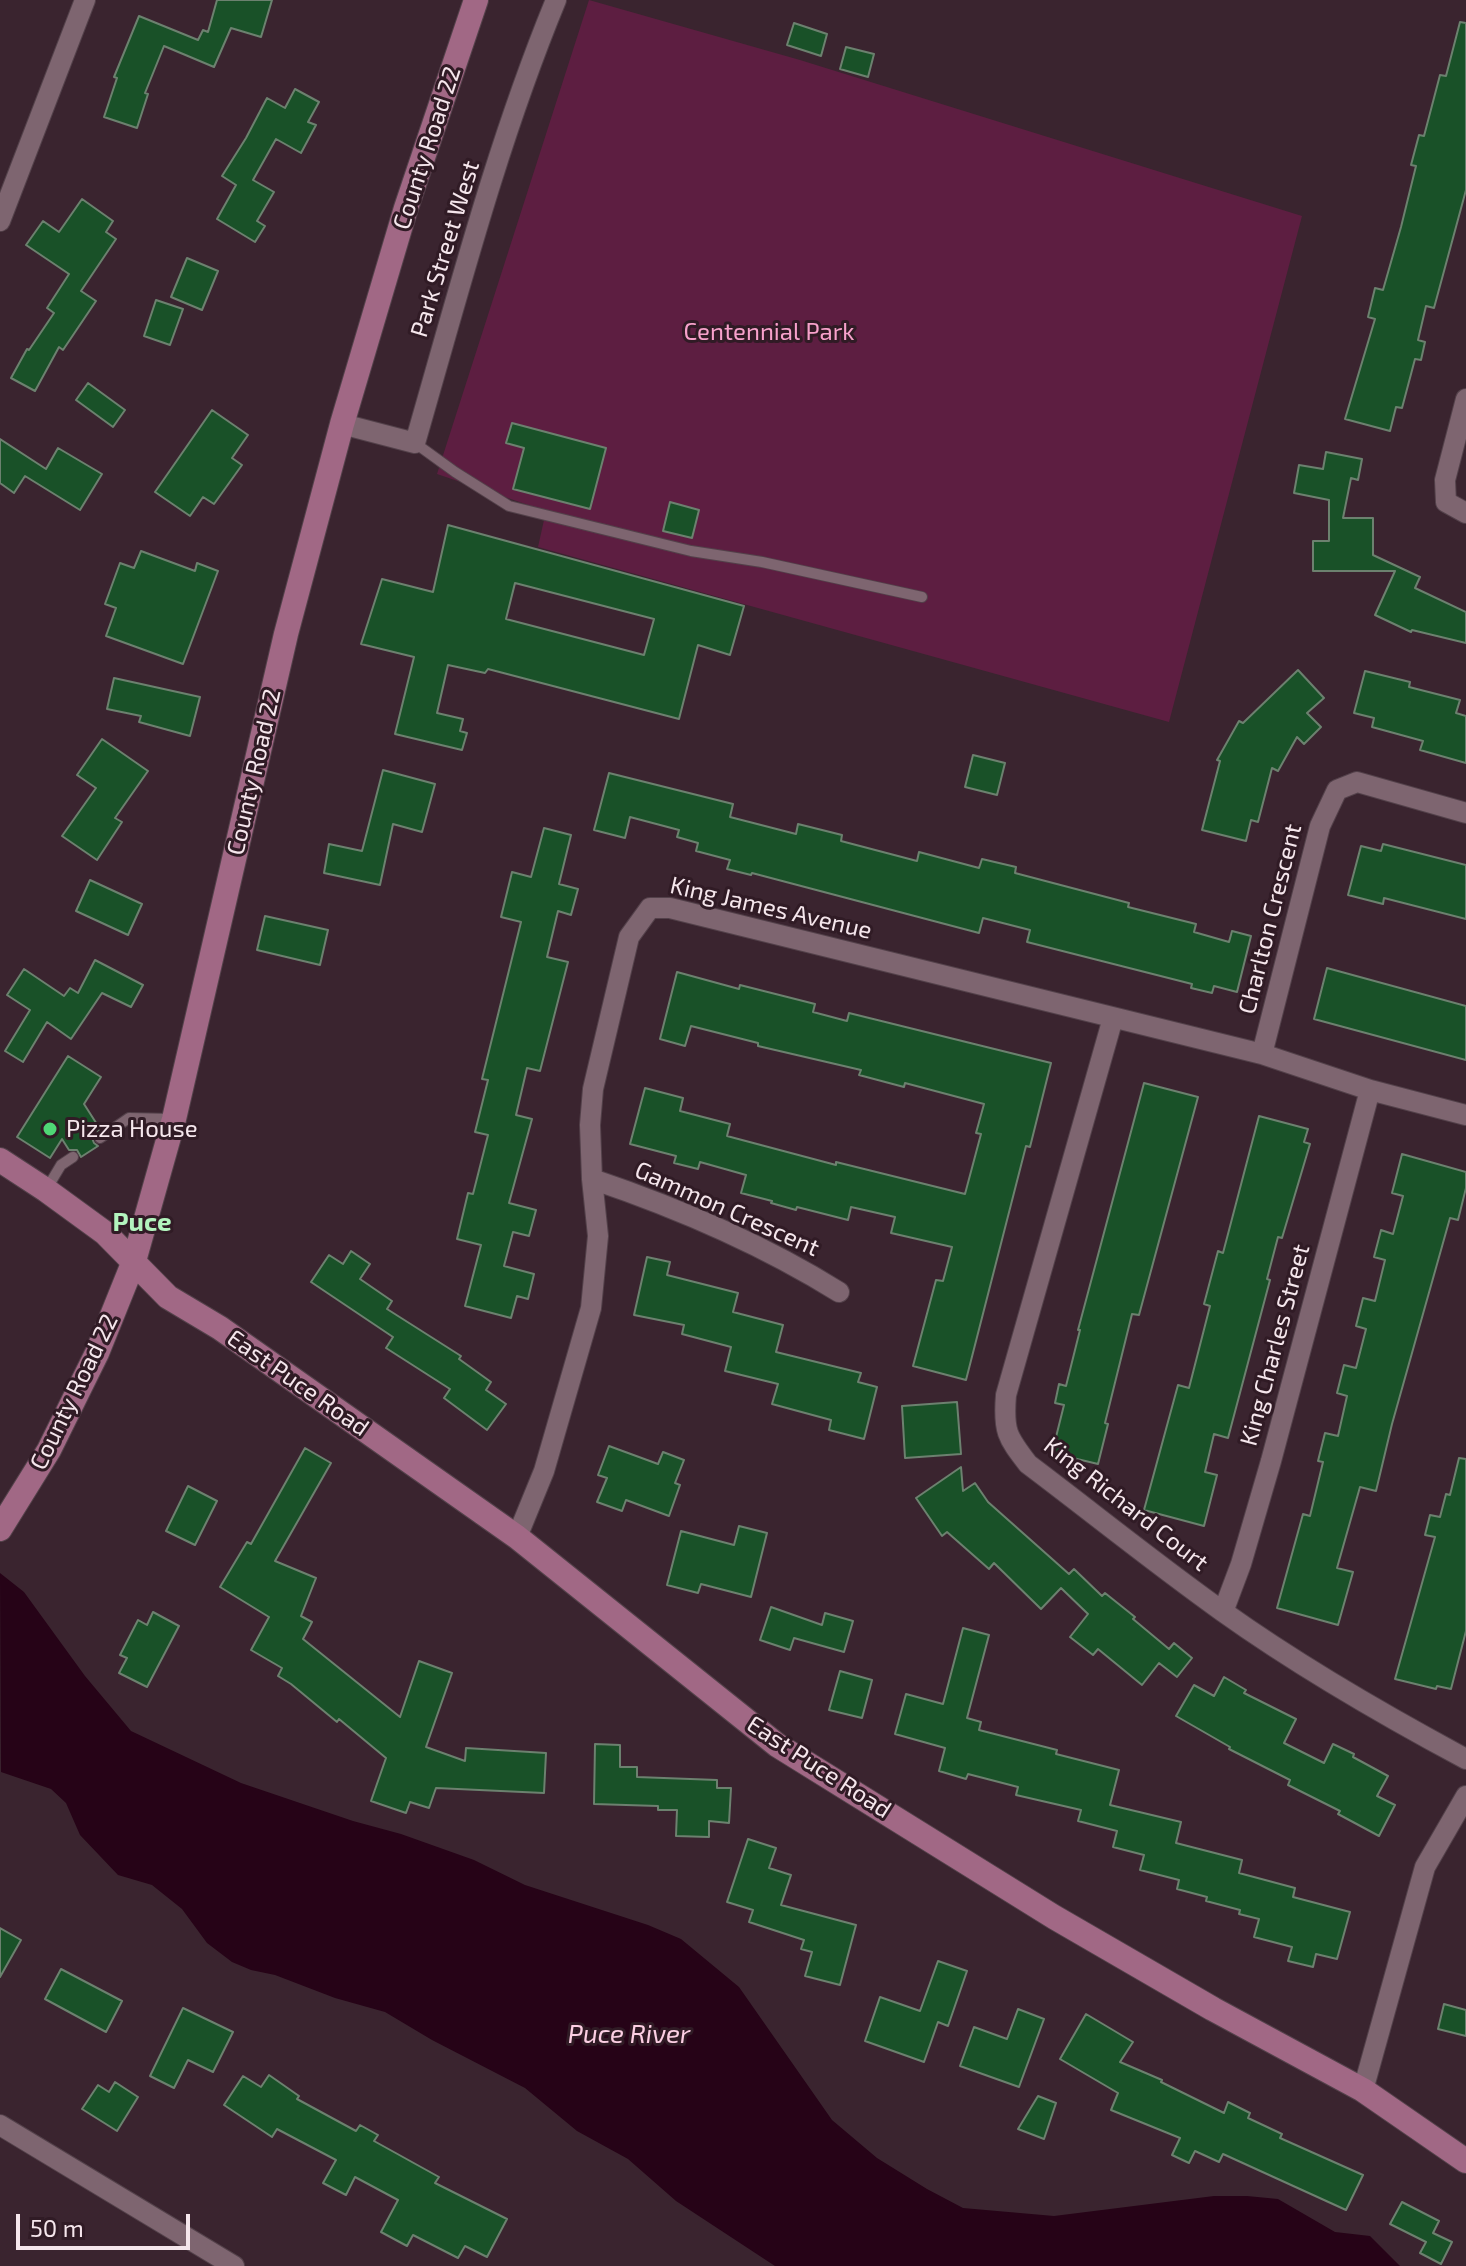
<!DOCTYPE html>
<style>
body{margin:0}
#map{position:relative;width:1466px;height:2266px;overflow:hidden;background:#3a242f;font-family:"Exo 2",sans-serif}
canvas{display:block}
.scale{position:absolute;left:16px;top:2214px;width:174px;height:36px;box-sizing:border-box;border:4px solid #f5e6ec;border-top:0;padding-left:10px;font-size:24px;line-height:28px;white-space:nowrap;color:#f5e6ec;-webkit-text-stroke:6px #301b25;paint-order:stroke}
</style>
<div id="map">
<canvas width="1466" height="2266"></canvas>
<div class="scale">50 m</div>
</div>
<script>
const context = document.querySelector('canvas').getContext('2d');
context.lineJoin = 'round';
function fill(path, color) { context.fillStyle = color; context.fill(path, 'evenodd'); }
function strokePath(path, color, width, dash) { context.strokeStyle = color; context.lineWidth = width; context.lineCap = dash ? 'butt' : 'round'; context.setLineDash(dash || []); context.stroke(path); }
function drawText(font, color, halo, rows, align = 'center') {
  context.font = font + ' "Exo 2",sans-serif'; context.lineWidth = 6; context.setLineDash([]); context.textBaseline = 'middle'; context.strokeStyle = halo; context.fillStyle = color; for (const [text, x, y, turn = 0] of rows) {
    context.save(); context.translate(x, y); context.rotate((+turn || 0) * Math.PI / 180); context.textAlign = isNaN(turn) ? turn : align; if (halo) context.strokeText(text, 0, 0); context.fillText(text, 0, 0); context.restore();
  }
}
const green = new Path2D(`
 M589,0L800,60L1302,216L1169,722L538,547L546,511L437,474Z`);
const water = new Path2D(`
 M0,1573L24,1592L85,1676L131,1731L241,1783L353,1821L401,1834L474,1860L525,1885L648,1925L681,1939L739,1987L832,2120L877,2158L927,2189L963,2208L1054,2216L1214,2196H1247L1278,2199L1335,2232L1370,2236L1400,2266H775L676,2201L628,2159L577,2131L525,2088L432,2040L385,2012L335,1998L275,1975L251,1970L232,1962L207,1943L182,1909L152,1885L118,1875L80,1835L66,1803L51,1789L1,1772Z`);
const building = new Path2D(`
 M217,0H272L261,37L231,28L214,67L164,46L145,93L148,94L137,128L104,117L117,78L114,77L139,16L198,40L203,30L208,32Z
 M1460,22L1466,23V190L1434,308L1426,306L1418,340L1425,342L1421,360L1415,359L1402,408L1396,407L1390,431L1345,419L1375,319L1368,317L1375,288L1383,290L1401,227L1416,166L1411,165L1419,135L1424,136L1440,75L1446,76Z
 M794,23L827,34L821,56L787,45Z
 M846,47L874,54L868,77L840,69Z
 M295,89L319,102L308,122L316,125L301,153L276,139L253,180L274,192L257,221L265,226L255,242L217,219L236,185L222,176L246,138L267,98L285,108Z
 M82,199L113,221L106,232L116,239L81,291L96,301L63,350L59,347L35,391L11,378L27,349L29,350L54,313L47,308L69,274L26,245L43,221L59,232Z
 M187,258L218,271L202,310L171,297Z
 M156,300L183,309L170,345L144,336Z
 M88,383L125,410L113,427L76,400Z
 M212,410L248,435L232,458L242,465L214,504L203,497L190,516L155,492Z
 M512,423L606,448L590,509L513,489L524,448L506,443Z
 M0,439L46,469L58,448L102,474L80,510L25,476L14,493L0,483Z
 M1326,452L1362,459L1358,480L1351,478L1343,518H1373V555L1420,577L1415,588L1466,612V643L1412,630L1411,632L1375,615L1395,571H1313V541H1329V500L1294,493L1299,465L1323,469Z
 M670,502L699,510L692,538L663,531Z
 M448,525L744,606L730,655L698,645L679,719L488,669L485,673L448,665L437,713L463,719L460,731L467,733L462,750L395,734L414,657L361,644L382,579L433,592ZM515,583L654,619L644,655L506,619Z
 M141,551L195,571L197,563L218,571L183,664L106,636L116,608L105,604L120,563L134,568Z
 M1298,670L1324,698L1307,713L1321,727L1304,744L1297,737L1278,771L1272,768L1258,822L1251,820L1246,841L1202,830L1220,761L1217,760L1239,721L1243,723Z
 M1365,671L1410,682L1409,687L1460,700L1456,713L1466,716V763L1420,750L1423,741L1372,727L1374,718L1354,713Z
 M114,678L200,697L190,736L139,722L141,716L107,709Z
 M102,739L148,771L115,818L122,822L97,860L62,836L96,788L77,775Z
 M973,755L1005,763L997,795L965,787Z
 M383,770L435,784L422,832L393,824L380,885L324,873L329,844L362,851Z
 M609,773L733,804L730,817L796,834L798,824L842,835L841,841L917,861L919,852L979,868L982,859L1016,867L1015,873L1129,903L1128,907L1196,924L1194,932L1229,942L1232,931L1251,936L1237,992L1214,986L1212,993L1191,988L1192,984L1027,942L1030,930L983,918L979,933L752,873L751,875L727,869L730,860L696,851L698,843L677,837L679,830L630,817L625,838L594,830Z
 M544,828L571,835L559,884L578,889L571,915L558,911L547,957L568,962L540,1071L527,1068L516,1115L532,1119L509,1203L536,1210L529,1236L513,1232L504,1266L534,1274L528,1299L517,1296L511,1318L465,1306L481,1245L457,1239L468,1193L473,1194L488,1135L475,1132L488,1080L482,1079L521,922L501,917L512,872L531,877Z
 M1383,844L1466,865V919L1384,898L1383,904L1348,895L1361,846L1381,851Z
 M90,880L142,904L128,935L76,911Z
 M265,916L328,930L320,965L257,950Z
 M95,960L143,985L131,1007L102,993L71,1039L47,1022L23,1062L5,1051L30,1010L7,995L24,969L64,996L70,988L78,993Z
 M1327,968L1466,1006V1060L1314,1019Z
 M677,972L739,989L740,985L815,1004L813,1012L847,1021L849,1013L1051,1063L1030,1147L1026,1146L966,1380L913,1366L936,1280L943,1281L952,1247L891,1233L895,1217L851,1207L848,1220L797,1207L796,1210L771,1203L772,1201L741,1193L746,1175L700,1162L698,1169L674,1163L676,1156L630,1144L645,1088L683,1098L680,1111L730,1124L727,1136L836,1165V1162L965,1194L981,1134L976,1133L984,1104L905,1083L904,1087L859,1075L861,1070L758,1046V1043L691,1026L685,1046L660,1039Z
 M68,1056L101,1077L84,1104L100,1129L93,1134L92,1138L94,1143L98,1146L81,1157L77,1150H69L62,1139L50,1158L17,1137Z
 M1144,1083L1198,1097L1139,1315L1132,1314L1105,1423L1108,1424L1098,1464L1052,1453L1064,1405L1055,1403L1059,1384L1066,1386L1080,1330H1078Z
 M1259,1116L1308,1129L1304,1142L1310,1144L1282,1238L1278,1237L1267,1279L1270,1280L1228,1438L1214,1434L1205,1472L1217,1475L1204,1526L1144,1510L1178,1385L1189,1388L1210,1306L1204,1304L1218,1251L1223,1253Z
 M1402,1154L1466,1172V1188L1458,1220L1450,1218L1392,1424L1376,1491L1360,1487L1337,1568L1353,1572L1338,1625L1277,1608L1303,1514L1310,1516L1323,1462L1318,1461L1325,1433L1338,1436L1347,1396L1337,1393L1344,1365L1356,1368L1366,1329L1356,1326L1363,1298L1375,1301L1385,1260L1374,1257L1381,1230L1393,1234L1403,1196L1392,1193Z
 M351,1251L370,1264L360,1279L392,1301L387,1309L461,1356L459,1359L491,1382L486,1390L506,1404L487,1430L444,1398L450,1389L386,1348L393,1337L311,1282L329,1255L343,1264Z
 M647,1257L670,1262L667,1275L738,1293L733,1312L783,1325L776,1352L861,1373L858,1382L877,1387L864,1439L829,1430L831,1420L772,1404L778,1384L725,1371L731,1347L682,1334L684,1325L634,1315Z
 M957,1402L961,1454L905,1458L902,1406Z
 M609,1446L658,1464L663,1452L684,1460L675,1483L680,1485L669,1516L626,1500L622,1511L597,1502L607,1478L598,1475Z
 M305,1448L331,1463L275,1561L316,1578L301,1616L312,1622L303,1639L400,1717L419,1661L452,1673L426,1747L465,1761L466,1748L546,1753L544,1793L436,1788L429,1808L410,1802L406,1813L371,1801L386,1758L339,1719L337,1722L291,1684L278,1676L282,1668L251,1650L269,1617L220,1587L247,1542L251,1544Z
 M1459,1458L1466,1459V1631L1451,1689L1437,1686L1436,1689L1395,1679L1435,1537L1425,1535L1430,1515L1440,1517L1446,1494L1450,1495Z
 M961,1467L963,1491L975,1483L988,1502L1069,1574L1074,1569L1102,1596L1105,1593L1135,1617L1133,1619L1169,1649L1174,1643L1192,1658L1177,1677L1159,1663L1142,1685L1098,1649L1093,1655L1070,1637L1088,1614L1061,1588L1041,1609L994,1563L989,1569L947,1532L942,1536L916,1498Z
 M188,1486L217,1501L195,1545L166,1531Z
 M739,1526L767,1533L751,1597L701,1584L698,1593L667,1585L681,1531L734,1545Z
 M771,1607L822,1625L825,1613L853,1621L844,1652L794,1638L790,1650L760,1640Z
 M153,1612L179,1626L147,1687L119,1673L127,1658L120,1655L138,1620L147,1625Z
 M963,1628L989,1635L967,1718L981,1722L979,1730L1057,1750L1056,1754L1119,1770L1110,1805L1181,1822L1176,1843L1242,1860L1239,1873L1295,1888L1293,1897L1350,1912L1337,1959L1316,1954L1313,1967L1288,1961L1292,1947L1254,1937L1259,1919L1239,1914L1240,1910L1206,1901L1207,1897L1177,1889L1179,1880L1140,1870L1144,1855L1113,1847L1117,1831L1078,1821L1081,1810L1016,1795L1018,1787L968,1774L966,1779L939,1771L945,1748L895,1734L906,1694L943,1704Z
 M840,1671L872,1680L862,1718L829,1710Z
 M1224,1677L1246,1690L1244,1693L1296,1719L1284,1743L1324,1763L1333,1744L1354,1754L1353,1757L1388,1776L1377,1796L1395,1805L1379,1836L1338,1814L1340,1811L1288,1785L1290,1780L1229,1749L1230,1747L1176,1716L1194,1685L1214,1696Z
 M595,1744L620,1745V1767H637V1777L717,1780V1788H731L729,1823L709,1821V1837L676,1836L677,1810H658V1806L594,1804Z
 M748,1839L776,1848L769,1868L791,1875L781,1905L856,1925L840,1985L805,1976L812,1952L801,1949L804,1940L749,1922L753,1910L727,1902Z
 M0,1928L21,1940L0,1977Z
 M938,1961L967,1971L948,2026L938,2022L924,2062L865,2041L880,1997L920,2011Z
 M61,1969L122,2001L106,2032L45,1999Z
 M1444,2004L1466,2010V2036L1438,2029Z
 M183,2008L233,2032L213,2072L188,2060L174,2088L150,2076Z
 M1018,2009L1044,2019L1019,2087L960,2066L974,2027L1007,2039Z
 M1086,2014L1133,2042L1120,2062L1162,2080L1161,2082L1224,2113L1228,2102L1250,2113L1248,2118L1282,2134L1280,2138L1363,2175L1346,2210L1223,2154L1219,2162L1195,2151L1189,2163L1172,2155L1180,2138L1111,2110L1118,2093L1060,2059Z
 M269,2075L299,2096L297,2099L356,2131L360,2125L378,2135L374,2141L439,2177L435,2183L507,2219L487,2257L465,2246L458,2258L413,2235L407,2246L381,2232L398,2200L355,2177L346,2195L323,2183L336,2160L277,2129L272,2137L224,2105L243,2076L261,2087Z
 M115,2082L138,2097L117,2131L82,2109L98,2085L109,2092Z
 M1038,2096L1056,2103L1044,2139L1018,2129Z
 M1402,2202L1439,2221L1433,2233L1452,2242L1441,2264L1420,2253L1426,2242L1390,2224Z`);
const lane = new Path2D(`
 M415,443L455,472L509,506L691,551L762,562L922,597
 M100,1138L129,1118L172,1119
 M46,1190L61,1165L73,1157`);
const street = new Path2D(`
 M0,221L85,0
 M1466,399L1445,480L1446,502L1466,513
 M342,424L415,443C458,294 497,143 556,0
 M1113,1018L1006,1395C1003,1431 1007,1437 1028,1464C1093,1513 1156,1564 1222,1611C1299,1666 1382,1714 1466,1759
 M1262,1054L1320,826L1337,790L1357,782L1466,813
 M592,1179C678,1208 762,1244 839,1292
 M517,1537L544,1471L591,1308L598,1236L592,1179L590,1125L593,1089L629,937L650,908H670L1262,1054L1370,1090L1466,1115
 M1223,1612L1241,1564L1271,1461L1370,1090
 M1363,2090L1425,1867L1466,1796
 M0,2125L234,2266`);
const secondary = new Path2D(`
 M0,1160L46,1190L105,1233L168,1297L220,1328L517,1537L777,1745L1054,1917L1213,2009L1363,2090L1466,2161
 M0,1529L49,1450L97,1353L134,1261L174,1119L286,634L342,424L406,208L476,0`);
const markers = [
 [50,1129,8,"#4fd675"]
];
const streetNames = [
 ["County Road 22",427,148,-72],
 ["Park Street West",445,249,-73],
 ["County Road 22",254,772,-77],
 ["King James Avenue",771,908,13],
 ["Charlton Crescent",1270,919,-76],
 ["Gammon Crescent",727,1209,24],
 ["King Charles Street",1275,1345,-75],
 ["East Puce Road",298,1383,35],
 ["County Road 22",74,1392,-64],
 ["King Richard Court",1126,1504,38],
 ["East Puce Road",819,1767,33]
];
const parkNames = [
 ["Centennial Park",769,332]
];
const poiNames = [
 ["Pizza House",66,1129]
];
const neighbourhoodNames = [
 ["Puce",142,1222]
];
const waterNames = [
 ["Puce River",629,2034]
];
fill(green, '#5d1e41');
fill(water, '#260317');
fill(building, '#195128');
strokePath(building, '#6c816f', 2);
strokePath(lane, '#53414a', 12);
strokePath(street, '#53414a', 22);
strokePath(secondary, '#53414a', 26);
strokePath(lane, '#7e6570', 10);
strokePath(street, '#7e6570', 20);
strokePath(secondary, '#a16885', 24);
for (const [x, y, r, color] of markers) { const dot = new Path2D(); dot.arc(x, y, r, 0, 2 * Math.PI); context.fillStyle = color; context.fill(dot); strokePath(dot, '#301b25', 3); }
drawText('24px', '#f5e6ec', '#301b25', streetNames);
drawText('24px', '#f7a1cb', '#301b25', parkNames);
drawText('24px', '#f5e6ec', '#301b25', poiNames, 'left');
drawText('bold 26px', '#b3f5be', '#301b25', neighbourhoodNames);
drawText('italic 26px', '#fccfe3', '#301b25', waterNames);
</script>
